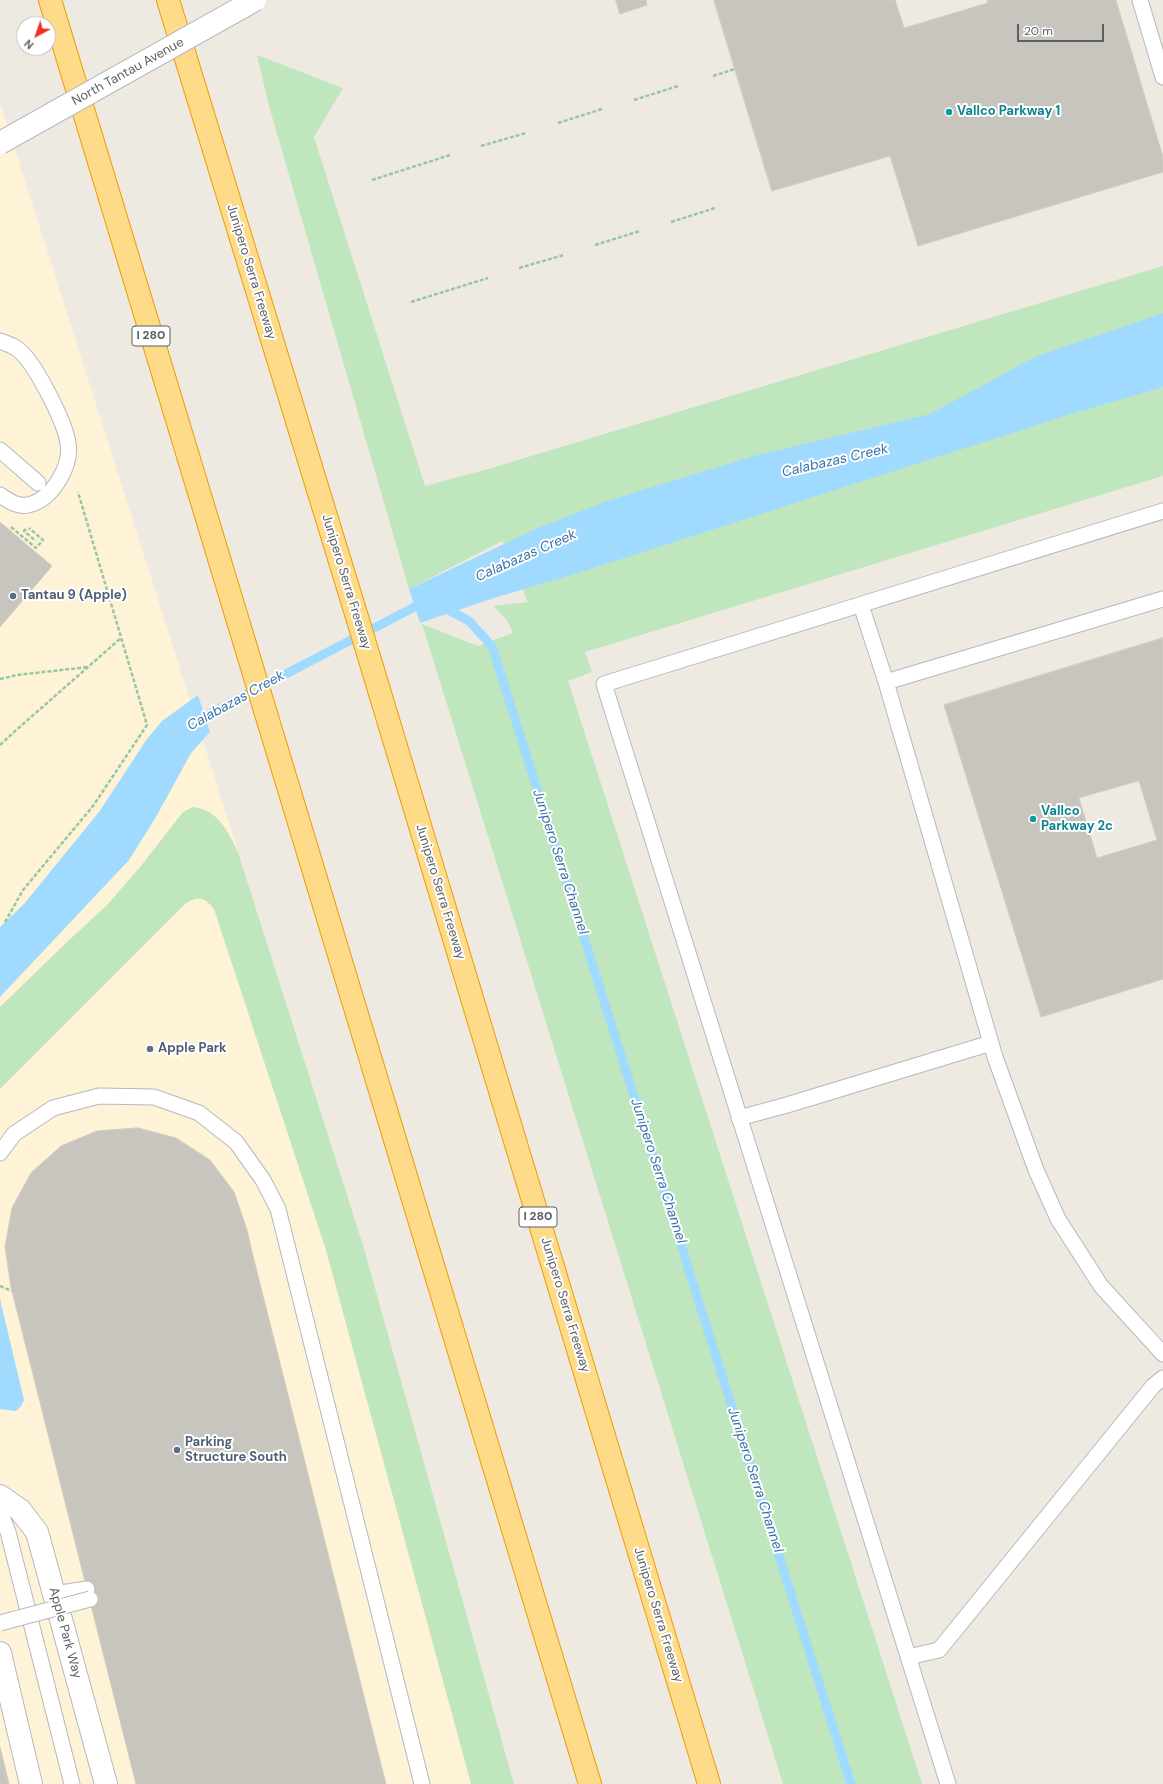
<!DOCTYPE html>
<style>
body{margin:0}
#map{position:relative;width:1163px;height:1784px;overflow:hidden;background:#eeeae2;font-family:"DM Sans",sans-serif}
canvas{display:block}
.north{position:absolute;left:16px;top:16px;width:40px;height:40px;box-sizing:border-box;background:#fff;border:1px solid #bdbfc1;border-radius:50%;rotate:220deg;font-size:11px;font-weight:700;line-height:16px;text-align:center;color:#5a5f63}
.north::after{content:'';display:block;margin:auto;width:14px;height:18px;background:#eb312a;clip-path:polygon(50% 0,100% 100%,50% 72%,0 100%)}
.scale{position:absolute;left:1017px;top:24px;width:87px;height:18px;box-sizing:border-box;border:2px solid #5a5f63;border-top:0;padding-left:5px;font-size:12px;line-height:14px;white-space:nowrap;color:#5a5f63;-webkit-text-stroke:3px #fff;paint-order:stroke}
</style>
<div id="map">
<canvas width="1163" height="1784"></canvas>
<div class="north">N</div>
<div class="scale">20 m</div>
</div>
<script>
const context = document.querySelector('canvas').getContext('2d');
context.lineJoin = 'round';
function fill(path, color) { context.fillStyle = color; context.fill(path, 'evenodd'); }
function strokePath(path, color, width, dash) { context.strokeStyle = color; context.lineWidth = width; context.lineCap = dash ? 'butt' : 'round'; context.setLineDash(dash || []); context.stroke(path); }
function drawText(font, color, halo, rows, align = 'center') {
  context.font = font + ' "DM Sans",sans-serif'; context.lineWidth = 4; context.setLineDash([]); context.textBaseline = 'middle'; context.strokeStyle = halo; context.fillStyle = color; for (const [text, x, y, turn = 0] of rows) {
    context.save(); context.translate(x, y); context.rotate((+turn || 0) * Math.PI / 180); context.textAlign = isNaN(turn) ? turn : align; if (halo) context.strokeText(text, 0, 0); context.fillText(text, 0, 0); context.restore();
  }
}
const commercial = new Path2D(`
 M0,102L363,1245L514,1784H0Z`);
const green = new Path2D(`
 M257,55L343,88L314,137L425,486L488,469L1163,266V476L585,652L592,672L568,681L922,1784H783L422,624L478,646L513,633L507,620L493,606L528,602L502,541L409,589L269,106Z
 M193,807C218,810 228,831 238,852L363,1245L514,1784H471L326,1250L214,909C205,897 197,895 185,904L0,1089V1007L67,942L107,905L141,866L183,812Z`);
const water = new Path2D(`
 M1163,313V387L1071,414L581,572L494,598L420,623L409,589L538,528L607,501L754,456L930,414L1035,357Z
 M198,695L210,732L191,753L156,817L129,860L0,997V927L24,904L99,812L147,739L162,721Z
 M0,1299L24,1400L21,1406L16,1411L0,1409Z`);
const stream = new Path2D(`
 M443,607L469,621L492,646L851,1784
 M195,723L205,716L426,601`);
const building = new Path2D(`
 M616,0H646L647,5L620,14Z
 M714,0H895L904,28L988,3L987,0H1116L1163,157V172L918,246L890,156L772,191Z
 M0,522L52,566L0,627Z
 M1163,638V979L1041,1017L944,705ZM1139,781L1157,840L1097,858L1079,798Z
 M138,1128L176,1138L210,1160L234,1192L247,1230L252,1252L386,1784H136L11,1287L5,1247L12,1208L31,1173L61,1146L97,1131Z
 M0,1747L9,1784H0Z`);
const path = new Path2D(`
 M713,76L735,69
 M634,100L678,86
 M558,123L602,109
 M481,146L526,133
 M372,180L450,155
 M671,222L715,208
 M595,245L640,231
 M519,268L564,255
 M411,302L488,278
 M11,527L36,548L43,540L29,528
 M26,529L24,531L36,541
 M0,679L17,675L88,667
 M0,745L14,732L121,638
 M5,922L23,890L93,806L147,725L78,492
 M0,1286L12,1291`);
const service = new Path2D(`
 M1140,0L1163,77
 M0,341C9,344 17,347 23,354C38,370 65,422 68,443C72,466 52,500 28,505C17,507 9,501 0,495
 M0,450L38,483
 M861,605L886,682L995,1057L1036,1170L1058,1219L1101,1286L1163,1354
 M886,682L1163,599
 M739,1118L787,1105L991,1043
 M0,1153L14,1134L53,1108L99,1096L154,1097L199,1113L236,1142L263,1180L278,1209L422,1784
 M0,1512L8,1532L72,1784
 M54,1594L87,1589
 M908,1657L939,1650L1153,1386L1163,1378
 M948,1784L604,684L1163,511`);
const minor = new Path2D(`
 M0,1496L20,1510L37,1532L106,1784
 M0,1653L31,1784`);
const motorway = new Path2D(`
 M50,0L590,1784
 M168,0L357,617L709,1784`);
const serviceBridge = new Path2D(`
 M0,1623L90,1599`);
const secondaryBridge = new Path2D(`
 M0,143L255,0`);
const markers = [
 [949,112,4,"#0f9aa8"],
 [13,596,4,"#5c6f8a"],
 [1033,819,4,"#0f9aa8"],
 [150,1049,4,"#5c6f8a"],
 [177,1450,4,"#5c6f8a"]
];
const shields = [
 [151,336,38],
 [538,1217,38]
];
const shieldNames = [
 ["I 280",151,336],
 ["I 280",538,1217]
];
const streetNames = [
 ["North Tantau Avenue",128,72,-29],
 ["Junipero Serra Freeway",251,272,73],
 ["Junipero Serra Freeway",346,582,73],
 ["Junipero Serra Freeway",440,892,73],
 ["Junipero Serra Freeway",565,1305,73],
 ["Junipero Serra Freeway",658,1615,73],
 ["Apple Park Way",65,1633,75]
];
const cultureNames = [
 ["Vallco Parkway 1",957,112],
 ["Vallco",1041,812],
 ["Parkway 2c",1041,827]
];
const serviceNames = [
 ["Tantau 9 (Apple)",21,596],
 ["Apple Park",158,1049],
 ["Parking",185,1443],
 ["Structure South",185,1458]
];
const waterNames = [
 ["Calabazas Creek",835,461,-13],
 ["Calabazas Creek",526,556,-24],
 ["Calabazas Creek",236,701,-29],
 ["Junipero Serra Channel",560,862,72],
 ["Junipero Serra Channel",658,1171,72],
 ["Junipero Serra Channel",755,1480,72]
];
fill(commercial, '#fef3d6');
fill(green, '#c0e6be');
fill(water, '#a0daff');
strokePath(stream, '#a0daff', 9);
fill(building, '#c8c5bf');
strokePath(building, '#d2ccc0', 1);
strokePath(service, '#b5b8bd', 17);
strokePath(minor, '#b5b8bd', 24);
strokePath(motorway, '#ef9a00', 24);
strokePath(path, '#97c7a3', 2.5, [4, 2]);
strokePath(service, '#fff', 15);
strokePath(minor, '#fff', 22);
strokePath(motorway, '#fedb88', 22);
strokePath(serviceBridge, '#b5b8bd', 17, []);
strokePath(secondaryBridge, '#b4b8bd', 24, []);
strokePath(serviceBridge, '#fff', 15);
strokePath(secondaryBridge, '#fff', 22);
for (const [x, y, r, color] of markers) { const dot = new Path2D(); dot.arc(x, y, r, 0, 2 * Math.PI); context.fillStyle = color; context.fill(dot); strokePath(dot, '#fff', 1.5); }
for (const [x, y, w] of shields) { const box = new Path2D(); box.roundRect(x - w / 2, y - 10, w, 20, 3); context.fillStyle = '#fff'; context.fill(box); strokePath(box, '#5a5f63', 1); }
drawText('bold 12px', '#5a5f63', null, shieldNames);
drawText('13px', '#5a5f63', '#fff', streetNames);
drawText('bold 13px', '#0d838f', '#fff', cultureNames, 'left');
drawText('bold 13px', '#4e5e75', '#fff', serviceNames, 'left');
drawText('italic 14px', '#3a75a9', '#fff', waterNames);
</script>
